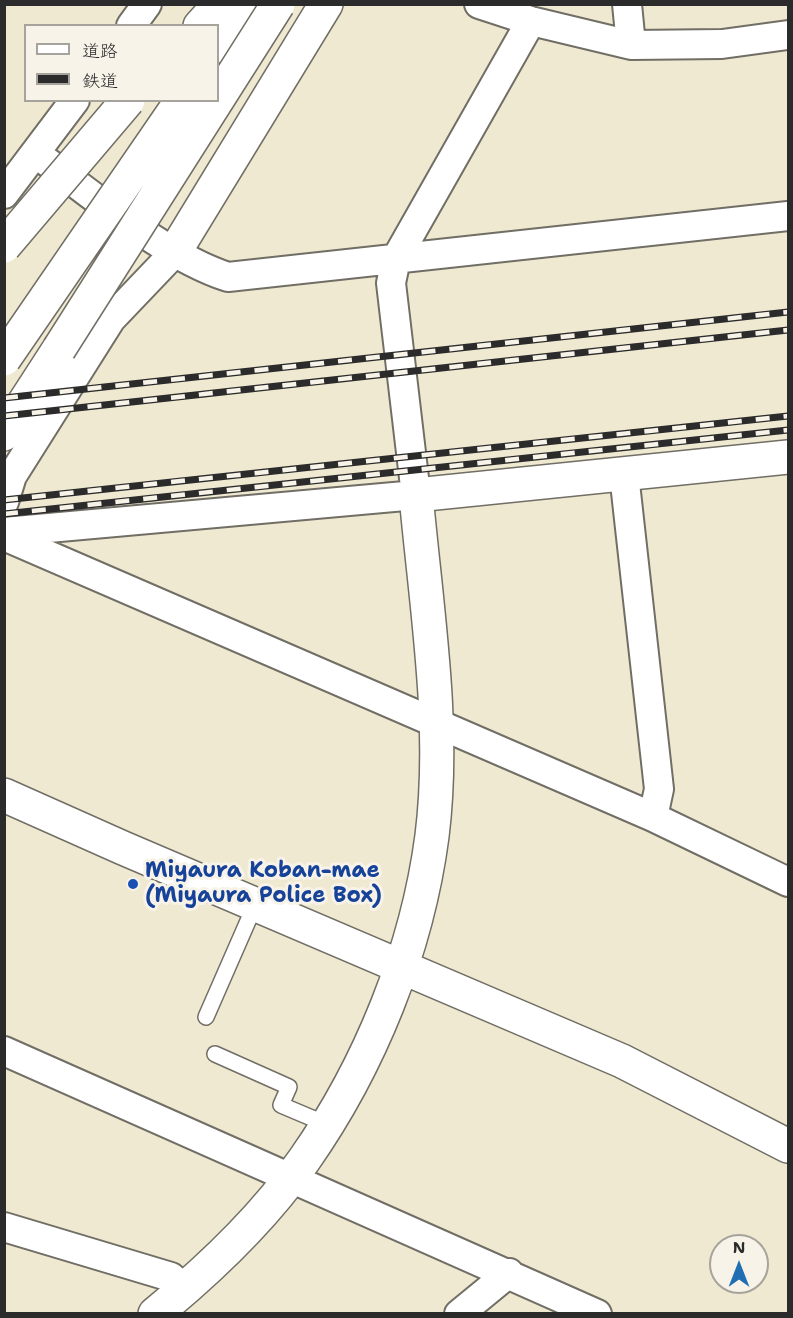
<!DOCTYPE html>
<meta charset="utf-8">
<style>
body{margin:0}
#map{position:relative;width:793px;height:1318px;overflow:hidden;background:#f0e9d1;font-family:"Shantell Sans","Klee One",sans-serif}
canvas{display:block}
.frame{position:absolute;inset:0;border:6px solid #2b2b2b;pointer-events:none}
.legend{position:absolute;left:24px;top:24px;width:195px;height:78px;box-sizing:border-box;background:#f7f3e8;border:2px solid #a5a39c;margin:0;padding:8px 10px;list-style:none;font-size:18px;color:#2b2b2b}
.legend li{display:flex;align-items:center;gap:12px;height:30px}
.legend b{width:30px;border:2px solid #a5a39c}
.north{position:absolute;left:709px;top:1234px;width:60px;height:60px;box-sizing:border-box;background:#f7f3e8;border:2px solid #a5a39c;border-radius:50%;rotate:0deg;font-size:16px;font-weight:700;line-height:24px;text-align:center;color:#2b2b2b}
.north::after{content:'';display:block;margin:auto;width:21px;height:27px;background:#1f6fb2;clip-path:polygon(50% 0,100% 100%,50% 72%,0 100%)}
</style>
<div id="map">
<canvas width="793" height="1318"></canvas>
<div class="frame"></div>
<ul class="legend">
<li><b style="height:8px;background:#fff"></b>道路</li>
<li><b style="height:8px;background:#2b2b2b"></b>鉄道</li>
</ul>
<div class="north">N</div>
</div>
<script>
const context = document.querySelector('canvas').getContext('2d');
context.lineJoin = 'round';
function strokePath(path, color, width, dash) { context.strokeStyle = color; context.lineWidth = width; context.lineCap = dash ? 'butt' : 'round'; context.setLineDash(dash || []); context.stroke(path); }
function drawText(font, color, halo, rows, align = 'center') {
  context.font = font + ' "Shantell Sans",sans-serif'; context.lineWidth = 6; context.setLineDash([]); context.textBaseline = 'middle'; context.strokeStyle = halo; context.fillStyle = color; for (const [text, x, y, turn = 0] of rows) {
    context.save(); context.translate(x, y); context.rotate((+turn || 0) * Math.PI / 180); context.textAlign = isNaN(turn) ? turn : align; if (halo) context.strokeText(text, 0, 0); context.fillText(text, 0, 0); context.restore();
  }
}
const lane = new Path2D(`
 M206,1017L255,905
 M215,1054L289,1087L281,1105L326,1124`);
const street = new Path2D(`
 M479,4L531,21L631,45L722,44L788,35
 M627,4L631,45
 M131,26L147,4
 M35,153C92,194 163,256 228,277L788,216
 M4,194L75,100
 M624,474L659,789L653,817
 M4,502L12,476L111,319L174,253
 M4,532L416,495L391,283L396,259L531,21
 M4,536L653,817L788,882
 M4,1051L597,1314
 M4,1227L171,1277L184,1290
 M459,1314L509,1273`);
const secondary = new Path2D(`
 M174,253L326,4
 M4,795L123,848L622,1061L788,1146
 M155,1314C210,1269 263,1219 304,1160C370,1066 417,950 432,836C446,725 426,606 416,495L788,457`);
const highway = new Path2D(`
 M200,26L220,4
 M218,46L244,4
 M4,434L59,349`);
const rail = new Path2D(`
 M4,398L788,312
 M4,416L788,330
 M4,500L788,416
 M4,514L788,430`);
const highwayBridge = new Path2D(`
 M4,246L128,100
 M59,349L278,4
 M4,359L182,100`);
const markers = [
 [133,884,6,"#1a4fb4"]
];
const transitNames = [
 ["Miyaura Koban-mae",145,871],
 ["(Miyaura Police Box)",145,896]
];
strokePath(lane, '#706e65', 18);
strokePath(street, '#706e65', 32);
strokePath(secondary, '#706e65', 36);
strokePath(highway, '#706e65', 36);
strokePath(lane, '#fff', 15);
strokePath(street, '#fff', 28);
strokePath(secondary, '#fff', 33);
strokePath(highway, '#fff', 33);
strokePath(rail, '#2b2b2b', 7);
strokePath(rail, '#f7f3e8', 4.5, [14]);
strokePath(highwayBridge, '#706e65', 36, []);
strokePath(highwayBridge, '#fff', 33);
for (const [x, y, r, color] of markers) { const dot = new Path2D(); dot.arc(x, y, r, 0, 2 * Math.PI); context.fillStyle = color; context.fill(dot); strokePath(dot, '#f7f3e8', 2); }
drawText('bold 22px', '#164399', '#f7f3e8', transitNames, 'left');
</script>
